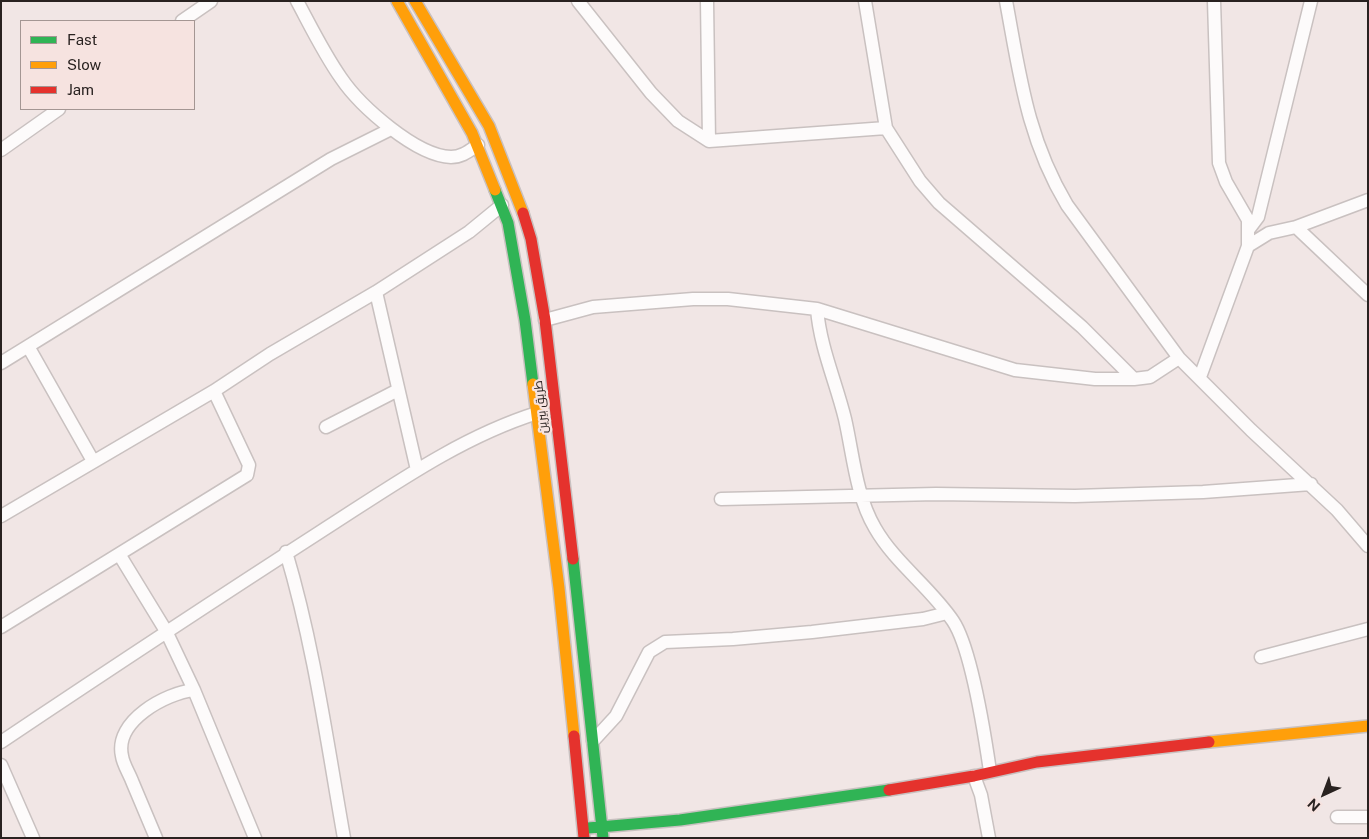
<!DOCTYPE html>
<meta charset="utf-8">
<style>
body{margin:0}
#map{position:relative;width:1369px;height:839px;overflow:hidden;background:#f1e6e5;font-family:"Public Sans",sans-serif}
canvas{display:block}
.frame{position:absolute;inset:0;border:2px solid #292220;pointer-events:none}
.legend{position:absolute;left:20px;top:20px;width:175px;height:90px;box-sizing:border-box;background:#f6e3e0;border:1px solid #a49693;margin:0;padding:6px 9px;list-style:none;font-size:15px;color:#292220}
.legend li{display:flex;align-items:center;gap:10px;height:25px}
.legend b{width:25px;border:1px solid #a49693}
.north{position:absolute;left:1299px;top:769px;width:50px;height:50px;-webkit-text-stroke:4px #f6e3e0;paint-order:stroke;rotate:223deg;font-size:14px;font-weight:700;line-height:20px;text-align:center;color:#292220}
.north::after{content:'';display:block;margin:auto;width:18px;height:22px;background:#292220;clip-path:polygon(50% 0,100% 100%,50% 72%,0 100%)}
</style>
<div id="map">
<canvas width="1369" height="839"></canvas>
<div class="frame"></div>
<ul class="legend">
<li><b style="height:6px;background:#30b455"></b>Fast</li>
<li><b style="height:6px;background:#ff9f0a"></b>Slow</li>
<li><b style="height:6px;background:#e5322d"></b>Jam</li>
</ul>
<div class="north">N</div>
</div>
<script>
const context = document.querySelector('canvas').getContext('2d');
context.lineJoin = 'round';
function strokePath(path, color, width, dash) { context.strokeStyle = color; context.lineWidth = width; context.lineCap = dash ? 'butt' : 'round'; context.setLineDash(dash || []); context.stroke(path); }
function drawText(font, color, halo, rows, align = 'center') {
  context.font = font + ' "Public Sans",Cairo,sans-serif'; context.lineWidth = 4.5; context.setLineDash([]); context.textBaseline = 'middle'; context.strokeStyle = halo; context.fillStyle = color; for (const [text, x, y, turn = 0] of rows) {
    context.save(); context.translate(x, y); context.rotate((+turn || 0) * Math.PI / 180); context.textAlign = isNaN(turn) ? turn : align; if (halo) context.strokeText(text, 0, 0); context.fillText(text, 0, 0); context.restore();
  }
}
const street = new Path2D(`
 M297,1C311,27 324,54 341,78C360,106 416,156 451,157C462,157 469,151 478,145
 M578,1L651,93L678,121L709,141L886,128
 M707,1L709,141
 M865,1L886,128L920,181L939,203L1082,327L1134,379L1150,377L1179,358
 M1006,1C1020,76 1027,138 1067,205L1179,358L1251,430L1337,510L1368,546
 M1214,1L1219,163L1226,182L1248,220V246
 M182,21L211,1
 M1,150L59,109
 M1296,227L1368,295
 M1249,229L1258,217L1311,1
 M376,292L417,470
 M817,309C820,347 836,382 845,419C853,454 856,496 875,528C895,563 930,587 953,621C971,648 985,737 990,771
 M545,320L593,307L693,299H728L817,309L1015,370L1095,379H1134
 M29,348L93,461
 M1,363L331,159L391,129
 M1200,377L1248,246L1269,233L1296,227L1368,200
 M326,427L398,390
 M721,499L936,494L1075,496L1203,492L1311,484
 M1,516L214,391L270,354L376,292L469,232L502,205
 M286,552C314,646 327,742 344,838
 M119,554L166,631L194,690L255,838
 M1,627L247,475L249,465L214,391
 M1261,657L1368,629
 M593,741L616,716L649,652L665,642L733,639L812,632L923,619L947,613
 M1,742C107,671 213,601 320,532C389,488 458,438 537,413
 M1,765L33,838
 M974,776L981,795L989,838
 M1337,817H1368
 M156,838C148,819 140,800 132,781C129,773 123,764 122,756C114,721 166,693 194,690`);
const fast = new Path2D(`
 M495,190L508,223L525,320L533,384
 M573,559L603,838
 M588,828L680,820L889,790`);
const slow = new Path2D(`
 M397,1L472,133L495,190
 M415,1L489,126L523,213
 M533,384L559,588L574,736
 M1209,742L1368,726`);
const jam = new Path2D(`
 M523,213L531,239L545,320L573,559
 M574,736L584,838
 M889,790L974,776L1037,762L1209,742`);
const streetNames = [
 ["طريق بيرين",541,407,-96]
];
strokePath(street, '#c9c1c0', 15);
strokePath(fast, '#c9c1c0', 14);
strokePath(slow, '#c9c1c0', 14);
strokePath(jam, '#c9c1c0', 14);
strokePath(street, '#fdfbfb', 12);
strokePath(fast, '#30b455', 11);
strokePath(slow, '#ff9f0a', 11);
strokePath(jam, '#e5322d', 11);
drawText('12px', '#292220', '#f6e3e0', streetNames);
</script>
